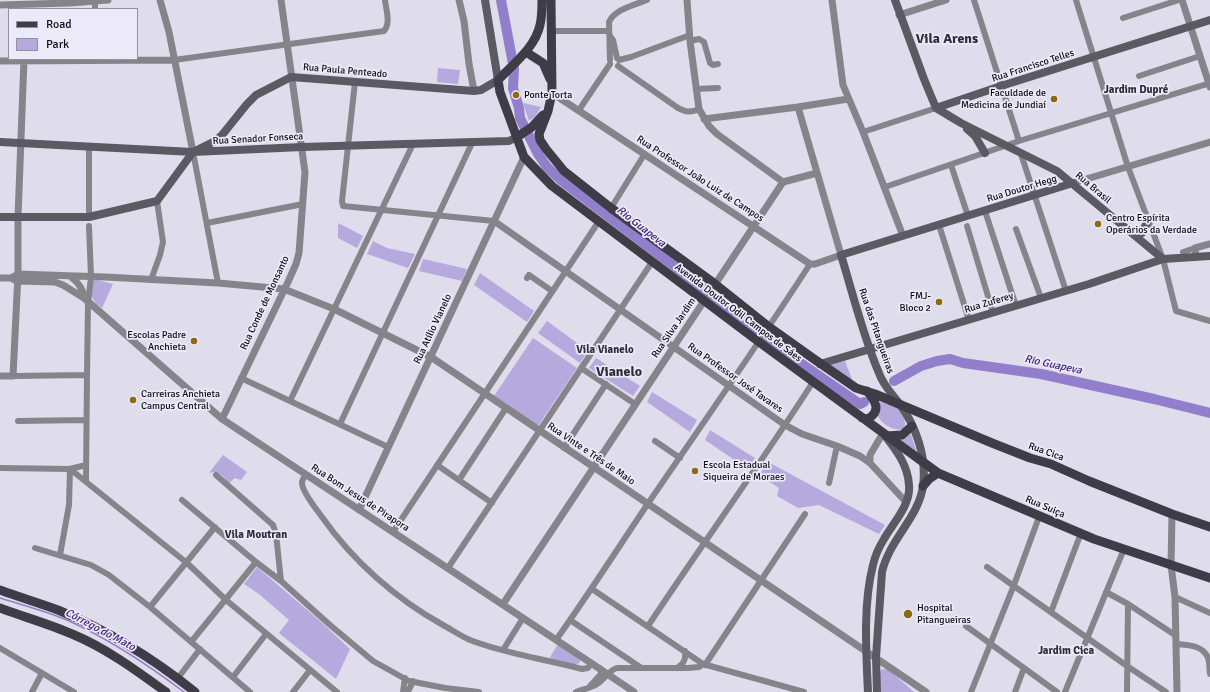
<!DOCTYPE html>
<meta charset="utf-8">
<style>
body{margin:0}
#map{position:relative;width:1210px;height:692px;overflow:hidden;background:#dfdcec;font-family:Signika,sans-serif}
canvas{display:block}
.legend{position:absolute;left:8px;top:8px;width:130px;height:52px;box-sizing:border-box;background:#ece9f9;border:1px solid #94919d;margin:0;padding:5px 7px;list-style:none;font-size:12px;color:#0f0d13}
.legend li{display:flex;align-items:center;gap:8px;height:20px}
.legend b{width:20px;border:1px solid #94919d}
</style>
<div id="map">
<canvas width="1210" height="692"></canvas>
<ul class="legend">
<li><b style="height:5px;background:#3e3c47"></b>Road</li>
<li><b style="height:11px;background:#b5a9dd"></b>Park</li>
</ul>
</div>
<script>
const context = document.querySelector('canvas').getContext('2d');
context.lineJoin = 'round';
function fill(path, color) { context.fillStyle = color; context.fill(path, 'evenodd'); }
function strokePath(path, color, width, dash) { context.strokeStyle = color; context.lineWidth = width; context.lineCap = dash ? 'butt' : 'round'; context.setLineDash(dash || []); context.stroke(path); }
function drawText(font, color, halo, rows, align = 'center') {
  context.font = font + ' Signika,sans-serif'; context.lineWidth = 3.5; context.setLineDash([]); context.textBaseline = 'middle'; context.strokeStyle = halo; context.fillStyle = color; for (const [text, x, y, turn = 0] of rows) {
    context.save(); context.translate(x, y); context.rotate((+turn || 0) * Math.PI / 180); context.textAlign = isNaN(turn) ? turn : align; if (halo) context.strokeText(text, 0, 0); context.fillText(text, 0, 0); context.restore();
  }
}
const green = new Path2D(`
 M438,68L460,70L458,84L437,82Z
 M523,103L541,107L535,117L529,121Z
 M338,223L363,236L357,248L338,238Z
 M373,241L387,248L415,254L408,268L367,254Z
 M423,259L467,269L462,281L419,271Z
 M480,273L534,311L527,322L474,285Z
 M93,279L113,284L102,308C90,299 89,293 93,279Z
 M547,321L588,351L580,363L538,333Z
 M533,338L577,368L538,426L494,396Z
 M596,358L640,386L633,396L589,368Z
 M845,361L853,382L830,365Z
 M652,392L697,420L690,432L647,402Z
 M881,402L898,408C920,440 884,431 878,416C877,412 877,408 878,404Z
 M710,430L755,458L748,469L705,440Z
 M911,434L917,453L896,439L904,437Z
 M223,455L247,472L241,480L235,478L229,483C223,476 219,470 209,473Z
 M768,462L885,525L879,534L819,505L798,508L777,496L779,488L759,475Z
 M257,567L320,621L350,649L336,679L279,633L289,620L259,594L244,584Z
 M558,644L581,659L579,663L575,665L551,659L550,657Z
 M882,669L889,670L914,692H881L879,674Z`);
const stream = new Path2D(`
 M0,598C22,605 46,611 67,620C109,639 147,664 184,692`);
const river = new Path2D(`
 M501,0L514,69L513,88L519,108L520,118L538,154L547,167L562,181L678,269L786,353L860,404L864,402
 M894,381L921,366L937,361L950,359L963,363L1041,374L1154,399L1210,413`);
const minor = new Path2D(`
 M95,0V9
 M974,0L1019,141
 M1076,0L1128,167L1163,259L1176,311L1210,321
 M1123,18L1179,0
 M551,31H609
 M610,36L613,40L617,58
 M690,41L699,39L704,42L710,63L713,65L718,64
 M174,60L384,31C391,23 386,10 385,0
 M610,60L609,22C615,9 635,5 647,0
 M619,60L631,57L690,35
 M618,66L678,108C686,112 690,113 699,109
 M1139,76L1200,56
 M355,82L342,201L343,206L494,221
 M696,89L718,88
 M579,110L610,64
 M863,132L936,108
 M89,147V217
 M193,152L218,283
 M1021,154L1066,291
 M951,165L968,216
 M885,187L1019,141L1210,83
 M611,208L644,155
 M985,211L1016,306
 M207,223L303,204
 M939,225L969,320
 M967,226L993,313
 M1016,229L1041,298
 M1183,252L1195,248
 M527,278L529,275L552,291
 M151,280L160,255L163,242L157,201
 M581,368L635,404
 M13,376L87,375
 M241,378L388,447
 M290,401L413,144
 M18,421L86,420
 M340,424L473,141
 M655,441L680,458
 M564,448L606,384
 M437,465L492,503
 M0,468L70,469L86,465
 M70,469L187,563L226,600L337,692
 M216,475L273,525L276,534L281,581
 M306,475C304,477 302,480 302,483C302,492 317,510 322,517C353,561 396,599 443,625C452,630 461,636 470,640C506,654 545,659 582,669L588,668L591,663
 M459,480L506,408
 M86,481L87,375L88,303L91,277L89,226
 M829,483L837,446
 M182,500L256,562L281,581L330,625L373,661L409,681L445,688L479,692
 M393,532L599,221
 M35,548L91,565L109,575L150,607L250,692
 M60,555L69,505L70,469
 M987,567L1127,666L1166,692
 M448,568L652,262
 M592,589L703,664L804,692
 M1106,592L1128,604L1175,635
 M1175,597L1210,613
 M150,607L215,527
 M1051,612L1081,533
 M570,620L640,667
 M648,626C702,544 760,465 813,382
 M966,626L1057,692
 M556,640C588,595 618,548 649,502C703,423 758,345 810,264
 M191,642L256,562
 M1176,644C1188,645 1203,645 1208,658C1210,663 1209,669 1210,674
 M0,648L74,692
 M503,650L523,618
 M705,665L805,514
 M677,668C684,663 686,660 685,651
 M233,677L266,634
 M178,678L200,649
 M590,686L601,674L600,668
 M32,692L42,673
 M293,692L310,670
 M403,692L405,678
 M408,692L413,681
 M576,692C583,689 592,688 597,684C605,679 608,671 617,668H688L699,667L703,664
 M971,692L1014,585L1039,517
 M1015,692L1024,668
 M1065,692L1124,549
 M1127,692L1128,604`);
const tertiary = new Path2D(`
 M160,0L169,32L193,152
 M459,0L464,21L469,64L474,91
 M687,0L690,41L699,109L709,126L717,134L783,182
 M832,0L843,85L863,132L903,236
 M1182,0L1210,87
 M0,5L70,3L108,0
 M899,15L946,0
 M0,61L174,60
 M552,93L810,264H815L841,255L798,107
 M704,119L798,107L848,99
 M783,182L817,173
 M1073,183L1210,142
 M494,221L785,425L802,434L837,446L860,456L870,463L906,502
 M1196,257L1195,248L1210,244
 M71,277C78,282 83,289 84,298
 M0,278H11L17,281L55,282L63,285L84,298L222,419L591,663L634,692
 M11,278L18,274L105,277L218,283L284,289L334,309L431,357L926,692
 M0,376H13L18,274V217L24,59
 M222,419L288,282L296,264L299,253L305,172L281,0
 M870,463V455L883,433
 M359,510L524,157
 M1172,514L1171,565L1175,597L1177,692
 M503,604L783,182`);
const secondary = new Path2D(`
 M895,0L924,79L936,108L961,123L1057,171L1163,259
 M936,108L1001,86L1210,20
 M967,129L975,136L985,153
 M0,142L193,152L302,147L509,141L517,137
 M0,217H89L157,201L193,152L215,141L222,135L247,104L256,95L291,77L474,91L481,90L498,80L485,0
 M1132,233L1137,235L1142,233L1148,220
 M820,364L1089,284L1163,259L1210,256
 M868,692C866,651 863,604 873,565C875,556 879,547 884,539C893,523 911,505 909,485C908,466 897,451 886,437
 M877,692L876,657L882,572C889,540 919,517 923,486C927,457 916,426 899,403C892,394 883,385 879,373C863,336 853,294 841,255L1073,183`);
const primary = new Path2D(`
 M542,0C542,8 542,17 540,25C535,48 513,64 498,80L500,92L524,157L552,186L759,342L938,473L1094,539L1210,578
 M551,0L552,93L548,111L539,134L540,140L546,149L564,171L611,208L715,284L769,327L814,359L856,388L875,394L992,443L1030,458L1051,464L1089,481L1172,514L1210,527
 M526,52L543,63L550,79
 M517,137L532,127L543,115
 M862,418L868,419C882,410 875,401 867,391
 M886,436L902,435L912,426
 M923,486L929,479L938,473
 M0,590C19,597 39,603 58,610C107,630 154,659 195,692
 M0,608C24,617 49,624 72,634C106,648 137,671 166,692`);
const markers = [
 [516,95,4,"#8d6a0d"],
 [1054,99,4,"#8d6a0d"],
 [1098,224,4,"#8d6a0d"],
 [939,302,4,"#8d6a0d"],
 [194,341,4,"#8d6a0d"],
 [133,400,4,"#8d6a0d"],
 [695,471,4,"#8d6a0d"],
 [908,614,5,"#8d6a0d"]
];
const streetNames = [
 ["Rua Francisco Telles",1033,66,-18],
 ["Rua Paula Penteado",345,71,5],
 ["Rua Senador Fonseca",258,139,-3],
 ["Rua Professor João Luiz de Campos",700,179,33],
 ["Rua Brasil",1093,188,40],
 ["Rua Doutor Hegg",1022,189,-17],
 ["Rua Conde de Monsanto",265,303,-65],
 ["Rua Zuferey",989,303,-17],
 ["Avenida Doutor Odil Campos de Sáes",738,313,37],
 ["Rua Silva Jardim",674,328,-56],
 ["Rua Atílio Vianelo",433,329,-65],
 ["Rua das Pitangueiras",876,331,71],
 ["Rua Professor José Tavares",735,378,35],
 ["Rua Cica",1046,452,20],
 ["Rua Vinte e Três de Maio",591,454,34],
 ["Rua Bom Jesus de Pirapora",360,498,33],
 ["Rua Suiça",1045,507,23]
];
const poiNames = [
 ["Faculdade de",1046,93,"right"],
 ["Medicina de Jundiaí",1046,105,"right"],
 ["Ponte Torta",524,95],
 ["Centro Espírita",1106,218],
 ["Operários da Verdade",1106,230],
 ["FMJ-",931,296,"right"],
 ["Bloco 2",931,308,"right"],
 ["Escolas Padre",186,335,"right"],
 ["Anchieta",186,347,"right"],
 ["Carreiras Anchieta",141,394],
 ["Campus Central",141,406],
 ["Escola Estadual",703,465],
 ["Siqueira de Moraes",703,477],
 ["Hospital",917,608],
 ["Pitangueiras",917,620]
];
const neighbourhoodNames = [
 ["Jardim Dupré",1136,90],
 ["Vila Vianelo",605,350],
 ["Vila Moutran",256,535],
 ["Jardim Cica",1066,651]
];
const waterNames = [
 ["Rio Guapeva",641,227,38],
 ["Rio Guapeva",1053,365,12],
 ["Córrego do Mato",100,630,28]
];
const districtNames = [
 ["Vila Arens",947,39],
 ["Vianelo",619,372]
];
fill(green, '#b5a9dd');
strokePath(stream, '#927fcb', 1.5);
strokePath(river, '#927fcb', 10);
strokePath(minor, '#85848b', 6);
strokePath(tertiary, '#85848b', 7);
strokePath(secondary, '#5b5a63', 8);
strokePath(primary, '#3e3c47', 9);
for (const [x, y, r, color] of markers) { const dot = new Path2D(); dot.arc(x, y, r, 0, 2 * Math.PI); context.fillStyle = color; context.fill(dot); strokePath(dot, '#ece9f9', 1.5); }
drawText('10px', '#0f0d13', '#ece9f9', streetNames);
drawText('10px', '#0f0d13', '#ece9f9', poiNames, 'left');
drawText('bold 11px', '#2f2c38', '#ece9f9', neighbourhoodNames);
drawText('italic 11px', '#3f1c77', '#ece9f9', waterNames);
drawText('bold 14px', '#2f2c38', '#ece9f9', districtNames);
</script>
